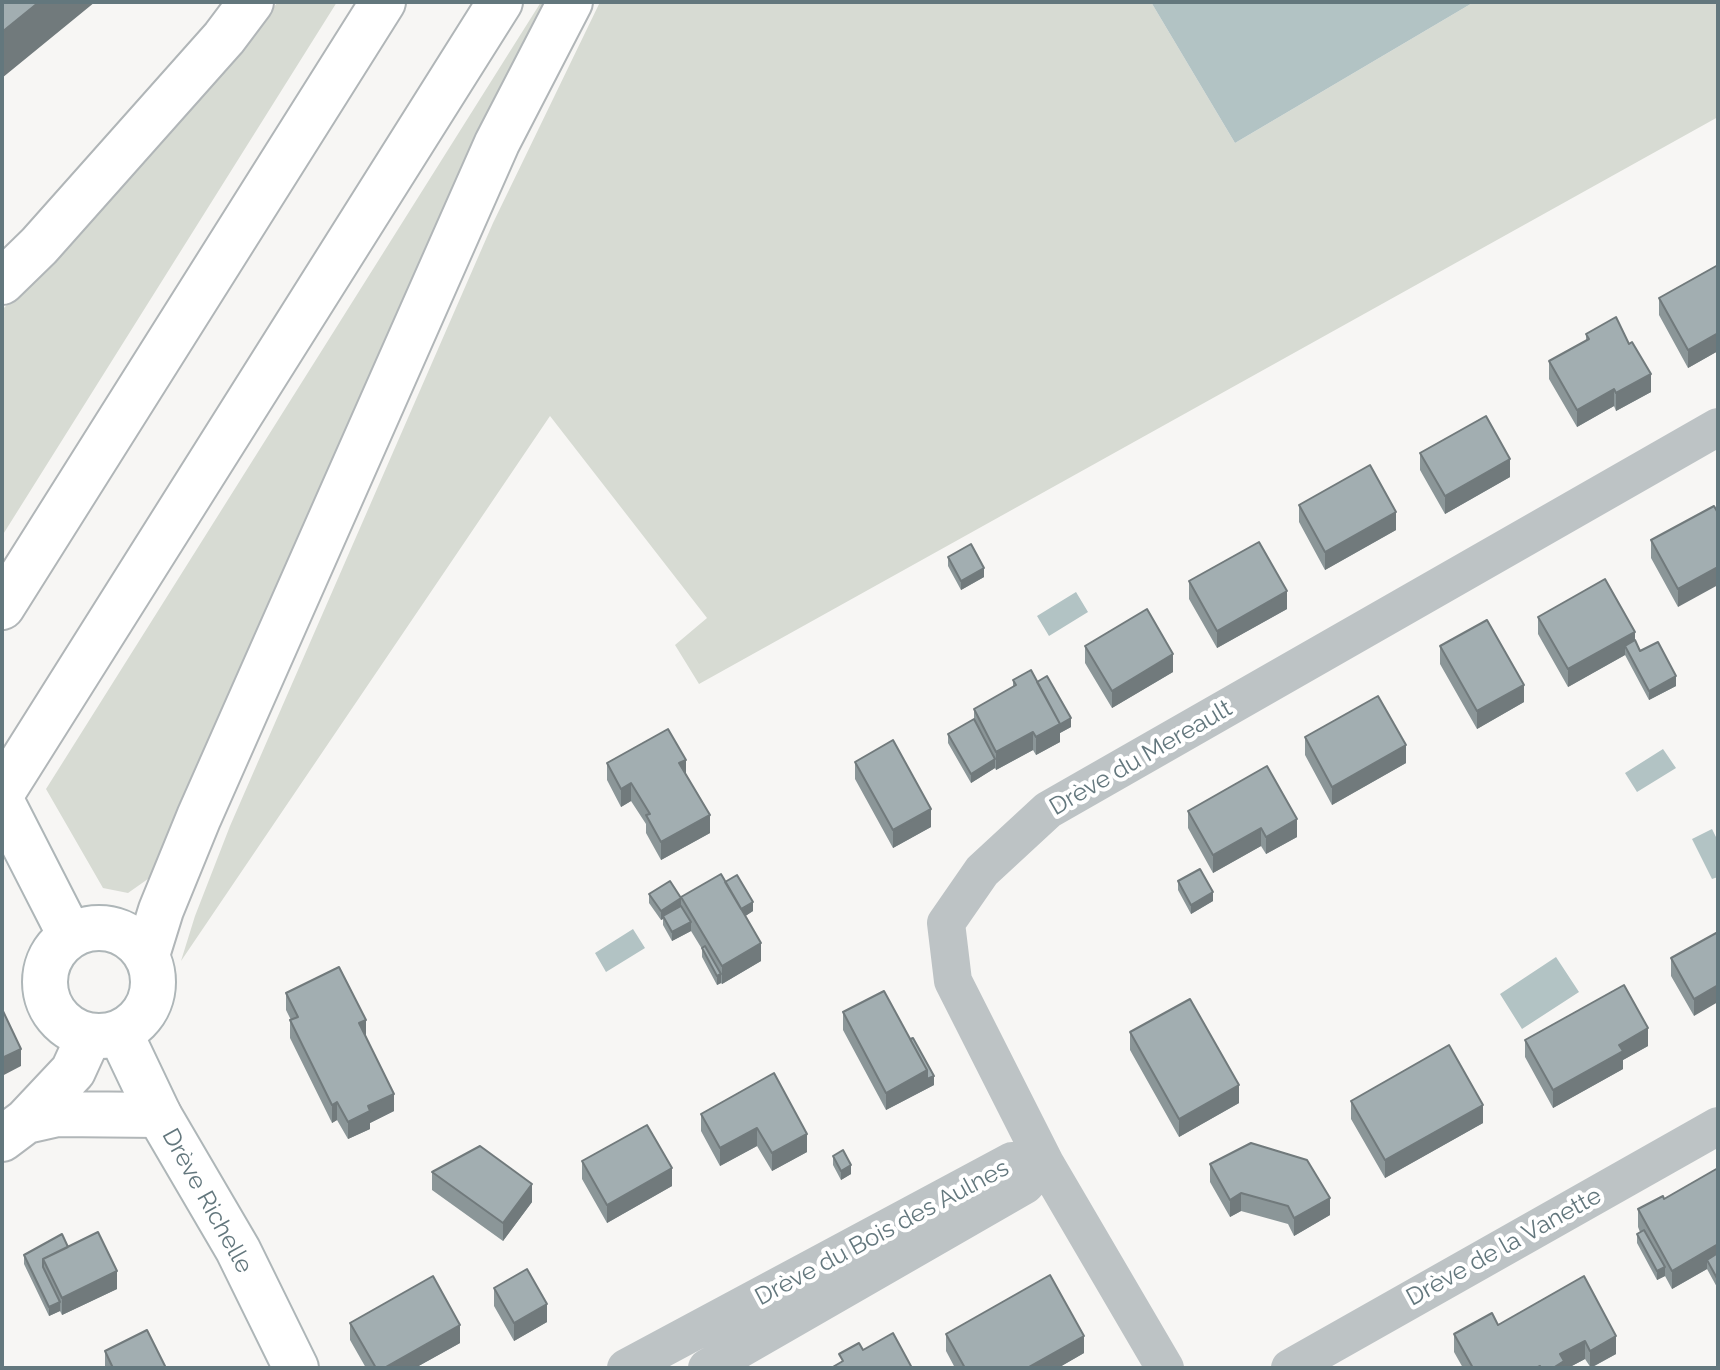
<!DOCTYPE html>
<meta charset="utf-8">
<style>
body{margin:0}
#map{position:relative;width:1720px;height:1370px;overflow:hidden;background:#f7f6f4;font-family:Raleway,sans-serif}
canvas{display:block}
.frame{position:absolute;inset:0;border:4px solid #63777d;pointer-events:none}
</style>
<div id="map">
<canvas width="1720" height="1370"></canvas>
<div class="frame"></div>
</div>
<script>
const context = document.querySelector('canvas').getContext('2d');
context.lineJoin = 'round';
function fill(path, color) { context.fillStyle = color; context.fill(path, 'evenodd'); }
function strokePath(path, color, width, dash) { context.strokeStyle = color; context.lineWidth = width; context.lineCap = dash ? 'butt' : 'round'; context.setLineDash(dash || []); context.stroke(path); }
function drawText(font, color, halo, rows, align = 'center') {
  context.font = font + ' Raleway,sans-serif'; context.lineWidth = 8; context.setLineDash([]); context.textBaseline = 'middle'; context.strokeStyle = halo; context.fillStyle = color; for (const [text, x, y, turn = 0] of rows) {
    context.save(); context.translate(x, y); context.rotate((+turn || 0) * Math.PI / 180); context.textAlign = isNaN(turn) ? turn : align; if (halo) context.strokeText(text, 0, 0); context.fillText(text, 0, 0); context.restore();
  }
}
const green = new Path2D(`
 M278,2H337L2,536V310L111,197Z
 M541,2H550L155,874L128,893L103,888L46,789Z
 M600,2H1151L1235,143L1474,2H1718V117L699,684L675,645L707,618L550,416L181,961L195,916L230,826L493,223Z`);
const water = new Path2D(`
 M1151,2H1474L1235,143Z
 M1076,592L1088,612L1049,636L1037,616Z
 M1663,749L1676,768L1637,792L1625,773Z
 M1712,829L1718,841V877L1712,879L1692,839Z
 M633,929L645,948L606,972L595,953Z
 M1556,957L1579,992L1522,1029L1500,994Z`);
const street = new Path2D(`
 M626,1368L1012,1161L1045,1163
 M707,1368L1025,1185L1045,1163
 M1165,1368L1045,1163L953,981L946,923L982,871L1048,810L1718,427
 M1290,1368L1718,1126`);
const secondary = new Path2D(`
 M2,802L70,935
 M45 982a54 54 0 1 1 108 0a54 54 0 1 1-108 0Z
 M120,1033L159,1115L238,1250L296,1368`);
const highway = new Path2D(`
 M2,282L39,246L224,38L251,2
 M2,607L383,2
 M2,793L500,2
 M147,955L161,910L199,817L497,143L570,2
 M26,1121L57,1114L159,1115
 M2,1139L26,1121L73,1071L89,1036`);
const wall = new Path2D(`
 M1718,265V351L1688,368L1659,315V298Z
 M1586,334L1651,392L1616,411L1614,406L1577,427L1549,379V361L1586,341Z
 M1420,453L1510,477L1445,514L1420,470Z
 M1299,505L1396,530L1325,570L1299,522Z
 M1714,506L1678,607L1651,558V540Z
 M948,557L984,577L961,590L948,566Z
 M1189,581L1287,609L1217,648L1189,599Z
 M1538,617L1635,640L1640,651L1676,686L1649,700L1625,655L1568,687L1538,634Z
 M1085,646L1173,672L1112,708L1085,663Z
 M1440,646L1524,702L1477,729L1440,664Z
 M1013,680L1037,682L1071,727L1060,733V742L1036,755L1033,750L996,770L995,768L971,783L948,743V734L974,719V709L1013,687Z
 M1305,737L1406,763L1332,805L1305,755Z
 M855,762L931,827L893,848L855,779Z
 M607,763L686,774L710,833L661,860L646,833V824L631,801L621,807L607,780Z
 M1188,811L1297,837L1266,854L1261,846L1213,873L1188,828Z
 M1178,881L1213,901L1191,914L1178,890Z
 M725,882L753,911L745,916L761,961L722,984L721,983L717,985L702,957V949L691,931L672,941L663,925V919L661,920L649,903V894L681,906V897Z
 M1718,932L1694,1016L1671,976V958Z
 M286,993L366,1036L394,1111L370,1123V1129L348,1139L337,1120L332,1123L290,1038V1020H291L286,1010Z
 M843,1012L934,1085L886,1110L843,1030Z
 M1130,1032L1239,1103L1179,1137L1130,1050Z
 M1525,1040L1648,1046L1623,1060V1069L1553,1108L1525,1057Z
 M774,1073L807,1152L772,1171L757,1146L720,1166L701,1131V1114Z
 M1351,1101L1483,1123L1385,1178L1351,1119Z
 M833,1156L851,1174L841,1180L833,1165Z
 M582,1161L672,1186L607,1223L582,1179Z
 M1210,1164L1330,1215L1294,1236L1288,1224L1241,1211L1230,1217L1210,1182Z
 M1718,1168V1289L1707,1269L1672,1289L1665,1276L1657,1280L1637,1243V1234L1640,1232L1638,1227V1209L1664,1199Z
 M432,1172L532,1202L503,1241L432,1190Z
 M68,1247L117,1289L62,1315L60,1311L49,1316L24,1264V1255Z
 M1584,1276L1616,1354L1591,1368L1585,1359L1568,1368H1463L1454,1352V1334L1498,1325Z
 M494,1288L547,1322L514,1341L494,1306Z
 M350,1323L460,1343L415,1368H366L350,1340Z
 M946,1334L1084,1353L1058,1368H955L946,1351Z
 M105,1351L166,1368H105Z`);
const shadedWall = new Path2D(`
 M39,2H95L2,78V32Z
 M1718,333V351L1688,368V350Z
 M1651,374V392L1616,411V393Z
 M1614,389V406L1577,427V410Z
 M1510,459V477L1445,514V496Z
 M1396,512V530L1325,570V552Z
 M1718,567V585L1678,607V589Z
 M984,568V577L961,590V581Z
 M1287,591V609L1217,648V631Z
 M1635,632V649L1625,646V655L1568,687V669Z
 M1173,654V672L1112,708V691Z
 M1676,676V686L1649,700V691Z
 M1524,685V702L1477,729V711Z
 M1071,718V727L1060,733V742L1036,755V737Z
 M1033,732V750L996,770V752Z
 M1406,745V763L1332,805V787Z
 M995,759V768L971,783V774Z
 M686,760V777L679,763Z
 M631,783V801L621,807V789Z
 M931,809V827L893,848V830Z
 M710,815V833L661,860V842Z
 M1297,819V837L1266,854V837Z
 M1261,828V846L1213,873V855Z
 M1213,892V901L1191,914V905Z
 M681,898V907L663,916V919L661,920V911Z
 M753,902V911L738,921V912Z
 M691,922V931L672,941V932Z
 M761,943V961L722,984V966Z
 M721,974V983L717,985V976Z
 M1718,985V1002L1694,1016V999Z
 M366,1020V1038L359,1023Z
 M1648,1028V1046L1623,1060V1069L1553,1108V1090L1619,1045Z
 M21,1049V1066L2,1076V1058Z
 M927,1070L934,1076V1085L886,1110V1093Z
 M1239,1085V1103L1179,1137V1119Z
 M394,1094V1111L370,1123V1129L348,1139V1122L368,1106Z
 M337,1102V1120L332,1123V1105Z
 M1483,1105V1123L1385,1178V1160Z
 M757,1128V1146L720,1166V1148Z
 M807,1134V1152L772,1171V1153Z
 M851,1165V1174L841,1180V1171Z
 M672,1168V1186L607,1223V1205Z
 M532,1184V1202L503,1241V1223Z
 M1241,1193V1211L1230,1217V1200Z
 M1330,1198V1215L1294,1236V1218Z
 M1718,1244V1262L1707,1260V1269L1672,1289V1271Z
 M1665,1267V1276L1657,1280V1271Z
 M117,1271V1289L62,1315V1298Z
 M60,1302V1311L49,1316V1307Z
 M547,1304V1322L514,1341V1323Z
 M460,1325V1343L415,1368H384Z
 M1084,1336V1353L1058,1368H1027Z
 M1616,1336V1354L1590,1368V1351Z
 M1585,1341V1359L1568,1368H1553L1560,1354Z`);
const building = new Path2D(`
 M2,2H39L2,32Z
 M1718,265V333L1688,350L1659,298Z
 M1616,317L1629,344L1632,342L1651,374L1616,393L1614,389L1577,410L1549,361L1589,339L1586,334Z
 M1486,416L1510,459L1445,496L1420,453Z
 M1370,465L1396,512L1325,552L1299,505Z
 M1714,506L1718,513V567L1678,589L1651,540Z
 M1259,542L1287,591L1217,631L1189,581Z
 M971,544L984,568L961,581L948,557Z
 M1605,579L1635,632L1568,669L1538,617Z
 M1147,609L1173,654L1112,691L1085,646Z
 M1487,620L1524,685L1477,711L1440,646Z
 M1635,640L1640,651L1658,642L1676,676L1649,691L1625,646Z
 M1031,670L1060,724L1036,737L1033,732L996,752L974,709L1016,685L1013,680Z
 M1047,676L1071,718L1057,726L1060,724L1037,682Z
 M1378,696L1406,745L1332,787L1305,737Z
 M974,719L995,759L971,774L948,734Z
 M668,729L686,760L679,763L710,815L661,842L646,815L650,814L631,783L621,789L607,763Z
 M893,740L931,809L893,830L855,762Z
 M1267,766L1297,819L1266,837L1261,828L1213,855L1188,811Z
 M1200,869L1213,892L1191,905L1178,881Z
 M721,874L761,943L722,966L681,897Z
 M737,875L753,902L741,909L725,882Z
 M670,881L681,898L661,911L649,894Z
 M681,906L691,922L672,932L663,916Z
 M1718,932V985L1694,999L1671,958Z
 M705,946L721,974L717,976L702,948Z
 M339,967L366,1020L359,1023L394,1094L368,1106L370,1111L348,1122L337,1102L332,1105L290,1020L298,1017L286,993Z
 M1624,985L1648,1028L1619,1045L1623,1051L1553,1090L1525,1040Z
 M884,991L927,1070L886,1093L843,1012Z
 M1190,999L1239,1085L1179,1119L1130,1032Z
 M2,1009L21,1049L2,1058Z
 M913,1038L934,1076L927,1079V1070L910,1039Z
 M1449,1045L1483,1105L1385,1160L1351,1101Z
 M774,1073L807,1134L772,1153L757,1128L720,1148L701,1114Z
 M647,1125L672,1168L607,1205L582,1161Z
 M1251,1143L1307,1160L1330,1198L1294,1218L1288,1206L1241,1193L1230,1200L1210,1164Z
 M480,1146L532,1184L503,1223L432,1172Z
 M843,1150L851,1165L841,1171L833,1156Z
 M1718,1168V1244L1672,1271L1638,1209L1663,1196L1664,1199Z
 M1644,1230L1665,1267L1657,1271L1637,1234Z
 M98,1232L117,1271L62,1298L43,1259Z
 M62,1234L68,1247L43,1259V1267L60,1302L49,1307L24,1255Z
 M1718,1253V1280L1707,1260Z
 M527,1269L547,1304L514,1323L494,1288Z
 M1050,1275L1084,1336L1027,1368H965L946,1334Z
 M433,1276L460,1325L384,1368H376L350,1323Z
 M1584,1276L1616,1336L1590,1351L1585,1341L1560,1354L1564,1361L1553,1368H1541L1540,1366L1536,1368H1473L1454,1334L1492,1313L1498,1325Z
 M147,1330L166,1368H113L105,1351Z
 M893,1333L912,1368H831L843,1361L839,1354L859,1343L863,1350Z`);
const streetNames = [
 ["Drève du Mereault",1141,758,-30],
 ["Drève Richelle",207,1201,61],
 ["Drève du Bois des Aulnes",882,1233,-28],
 ["Drève de la Vanette",1504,1247,-29]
];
fill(green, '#d7dbd3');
fill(water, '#b2c3c4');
strokePath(secondary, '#aeb6b8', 48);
strokePath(highway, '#b1b6b8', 48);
strokePath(street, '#bdc3c5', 38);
strokePath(secondary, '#fff', 44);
strokePath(highway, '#fff', 44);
fill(wall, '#8b9698');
fill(shadedWall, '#717a7c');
fill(building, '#a2aeb1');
strokePath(building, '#717a7c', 2);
drawText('24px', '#63777d', '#fff', streetNames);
</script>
